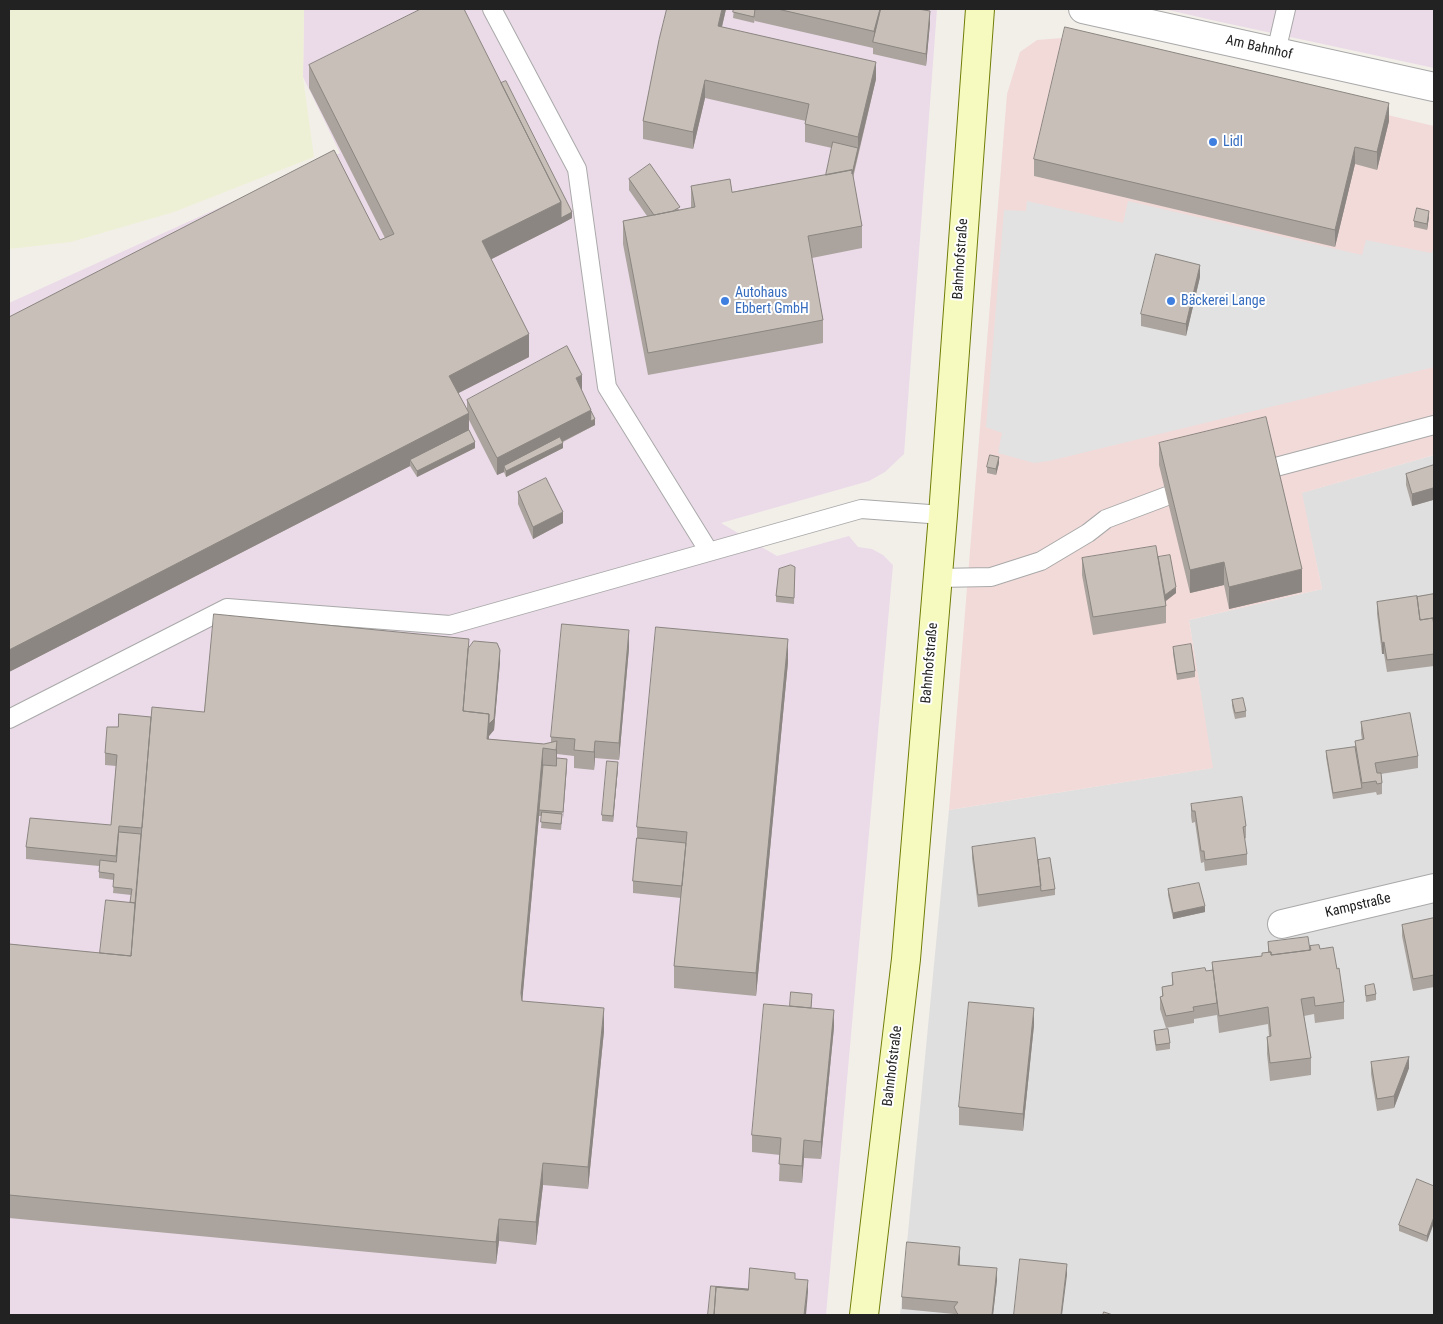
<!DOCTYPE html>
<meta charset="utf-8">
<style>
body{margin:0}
#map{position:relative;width:1443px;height:1324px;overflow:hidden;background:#f2efe9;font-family:"Roboto Condensed",sans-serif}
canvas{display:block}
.frame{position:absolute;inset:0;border:10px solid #222;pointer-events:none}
</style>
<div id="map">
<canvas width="1443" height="1324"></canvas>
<div class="frame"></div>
</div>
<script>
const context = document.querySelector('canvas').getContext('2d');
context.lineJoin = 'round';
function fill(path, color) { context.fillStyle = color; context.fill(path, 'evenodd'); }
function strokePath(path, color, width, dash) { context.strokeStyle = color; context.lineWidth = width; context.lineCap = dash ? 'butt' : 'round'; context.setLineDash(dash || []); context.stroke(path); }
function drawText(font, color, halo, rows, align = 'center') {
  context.font = font + ' "Roboto Condensed",sans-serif'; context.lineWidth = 4; context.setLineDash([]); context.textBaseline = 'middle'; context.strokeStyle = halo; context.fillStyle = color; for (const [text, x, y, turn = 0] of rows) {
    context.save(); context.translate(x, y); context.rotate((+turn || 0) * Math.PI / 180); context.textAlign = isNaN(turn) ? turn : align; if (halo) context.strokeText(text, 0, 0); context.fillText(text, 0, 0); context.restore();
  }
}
const residential = new Path2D(`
 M1434,455V1315H900L949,810L1212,768L1189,620L1322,589L1301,493Z`);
const commercial = new Path2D(`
 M1062,38L1434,126V455L1302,493L1322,589L1189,620L1213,768L949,810L1007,94L1020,52L1037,40Z`);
const industrial = new Path2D(`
 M304,9H937L904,454L885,472L869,481L721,523L777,556L849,536L858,547L872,549L883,555L893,565L826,1315H9V303L340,153L303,77Z
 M1164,9H1434V68L1216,21Z`);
const farmland = new Path2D(`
 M9,9H304L303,77L314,157L174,212L71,242L9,249Z`);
const parking = new Path2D(`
 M1027,201L1123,223L1128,201L1362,255L1366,240L1431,253L1434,250V367L1049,461L1034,463L998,453L1002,433L986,427L1004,210L1026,211Z`);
const service = new Path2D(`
 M492,9L577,169L607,387L708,550
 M1276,52L1286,9
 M1272,468L1434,425
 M937,578L991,577L1041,561L1088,533L1106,519L1167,496
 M9,719L227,608L450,625L861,509L943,515`);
const minor = new Path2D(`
 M1083,9L1434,87
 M1282,924L1434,888`);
const secondary = new Path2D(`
 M864,1315L906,959L943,515L980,9`);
const wall = new Path2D(`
 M667,9H726L722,27L876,79L853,178L862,226V248L812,258L823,320V343L648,375L623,244V221L647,216L629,190V179L680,210L691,208V186L732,192L826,175L832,148L805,142V124L806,121L705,98L693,149L643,139V121Z
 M734,9H918L930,23L926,66L873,54V48L755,21V19L754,23L733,18Z
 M309,65L501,83L572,218L561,224L491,259L529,357L458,393L467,410V400L582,392L591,411L595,425L563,442V448L506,477L504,472L497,475L469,420V430L475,448L417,477L410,466L9,672V317L380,240L385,238L309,88Z
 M1389,121L1377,170L1355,164L1335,247L1034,176V159Z
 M1429,217L1427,230L1414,227V221Z
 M1200,277L1186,336L1141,326V314Z
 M1159,443L1302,592L1229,609L1224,585L1190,593L1159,465Z
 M999,463L996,475L987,473V467Z
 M1434,465V504L1433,500L1412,506L1406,485V474Z
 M518,492L563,523L533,539L518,504Z
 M1082,558L1176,593L1166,601V623L1093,635L1082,575Z
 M795,567L794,604L776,602V596Z
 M1434,594V666L1387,672L1384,654H1382L1377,614V602Z
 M1173,647L1195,671V677L1177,680L1173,653Z
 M469,648L500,662L494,730L489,736V739L544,744L551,743V737L629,648L619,760L595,758L594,770L574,768V756L557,754V758L567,765L561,830L541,828L542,816H539L522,1001L604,1031L588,1189L543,1185L536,1245L499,1241L496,1264L9,1218V944L100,953L130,902L131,895L113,893L114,880L99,878V866L26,859V847L111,825L116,766L105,765V753L118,727L151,717L204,712Z
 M788,662L756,996L674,988V966L681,898L633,893V881L637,838V827Z
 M1232,700L1246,711V717L1235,719L1232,706Z
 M1361,722L1418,756V768L1381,774L1382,783V794L1377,795L1376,792L1333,799L1326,757V751L1355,747V741L1362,740L1361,733Z
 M618,768L613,822L602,821V815Z
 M1191,804L1246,826V838L1244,839L1247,854V865L1205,871L1204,862L1201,863L1195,822L1192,823L1191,816Z
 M972,847L1038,860L1055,889V895L978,907L972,858Z
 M1168,889L1205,912L1173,919L1168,895Z
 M1434,918V987L1413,991L1402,936V925Z
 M1268,942L1310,950V946L1320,949L1337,969L1344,1002V1019L1315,1023L1314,1014L1304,1016L1311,1058V1075L1270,1081L1267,1054V1037L1269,1036L1268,1024L1219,1033L1217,1015L1194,1019V1023L1166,1028L1160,1009V997H1162V987L1172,985V973L1206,971L1212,970V962L1262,956L1268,952Z
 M1365,986L1376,994V1000L1366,1002Z
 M812,1000L811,1008L834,1027L821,1159L804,1158L802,1183L779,1181L780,1155L752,1152V1135L790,1006Z
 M1034,1025L1023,1131L959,1125V1107Z
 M1154,1031L1170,1043V1049L1156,1051L1154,1037Z
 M1371,1062L1409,1068L1394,1108L1377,1111L1371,1074Z
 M1434,1186L1427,1242L1399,1231V1225Z
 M960,1259V1265L997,1280L993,1315H954V1314L902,1309V1297Z`);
const shadedWall = new Path2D(`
 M722,9H726L718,43V26Z
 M880,9L874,42V31Z
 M930,11V23L926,66V54Z
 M876,62V79L852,179V174L858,148V137Z
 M705,80V98L693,149V132Z
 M1389,103V121L1377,170V152Z
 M1355,147V164L1335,247V230Z
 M561,202L572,212V218L561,224L482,264V241Z
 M1429,211V217L1427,230V224Z
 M1200,265V277L1186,336V324Z
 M529,334V357L449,398V376Z
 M582,375V392L576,378Z
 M591,410V427L506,470L504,466V472L497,475V458Z
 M469,413V436L410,460V466L9,672V650Z
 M595,419V425L591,427V421Z
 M475,442V448L417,477V471Z
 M563,443V448L506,477V471Z
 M999,457V463L996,475V469Z
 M1433,488V500L1412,506V494Z
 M563,512V523L533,539V527Z
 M1224,562V585L1190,593V570Z
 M1302,569V592L1229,609V587Z
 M1176,587V593L1163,603V597Z
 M629,630V648L619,760V743Z
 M788,639V662L756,996V973Z
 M1384,642V654H1382V643Z
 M500,650V662L494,730L489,736L487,761V739L489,714Z
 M557,741V764L556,772V750Z
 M595,741V758L594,770V752Z
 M543,748V771L521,1015V993Z
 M567,759V765L563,818V812Z
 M618,762V768L613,822V816Z
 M1205,906V912L1173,919V913Z
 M604,1008V1031L588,1189V1167Z
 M1034,1008V1025L1023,1131V1114Z
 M834,1010V1027L821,1159V1142Z
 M1409,1057V1068L1394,1108V1096Z
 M804,1140V1158L802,1183V1166Z
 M543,1163V1185L536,1245V1222Z
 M1434,1217V1223L1427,1242V1236Z
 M499,1219V1241L496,1264V1242Z
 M960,1247V1259L958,1276V1265Z
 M1067,1264V1275L1062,1315H1061Z
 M997,1268V1280L993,1315H992Z
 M808,1280V1292L806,1315H804Z`);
const building = new Path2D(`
 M421,9H464L561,202L482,241L529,334L449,376L469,413L9,650V317L334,150L380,240L394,234L309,65Z
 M667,9H722L718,26L876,62L858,137L805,124L809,104L705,80L693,132L643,121L659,40Z
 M734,9H755L754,17L733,12Z
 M778,9H880L874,31Z
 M881,9H918L930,11L926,54L873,42Z
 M1065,27L1389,103L1377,152L1355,147L1335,230L1034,159Z
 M506,81L572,212L561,218V202L501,83Z
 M833,142L858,148L852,174V170L826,175Z
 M650,164L680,207L673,211L654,215L629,179Z
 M852,170L862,226L808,236L823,320L648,353L623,221L695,207L691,186L730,179L732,192Z
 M1417,208L1429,211L1427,224L1414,221Z
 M1156,254L1200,265L1186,324L1141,314Z
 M567,346L582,375L576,378L591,410L497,458L467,400Z
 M591,411L595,419L591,421Z
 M1266,417L1302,569L1229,587L1224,562L1190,570L1159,443Z
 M469,430L475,442L417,471L410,460Z
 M560,437L563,443L506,471L504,466Z
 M990,455L999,457L996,469L987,467Z
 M1434,465V492L1433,488L1412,494L1406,474Z
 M546,478L563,512L533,527L518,492Z
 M1156,546L1166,606L1093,617L1082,558Z
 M1170,555L1176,587L1165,595L1158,557Z
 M791,565L795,567L794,598L776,596L779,569Z
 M1434,594V624L1433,618L1420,620L1417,597Z
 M1417,596L1420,620L1433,618L1434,628V654L1387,660L1384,642L1382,643L1377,602Z
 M214,614L469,639L463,711L489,714L487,739L544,744L557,741L556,750L543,748L521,993L522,1001L604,1008L588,1167L543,1163L536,1222L499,1219L496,1242L9,1195V944L131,956L152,707L204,712Z
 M562,624L629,630L619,743L595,741L594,752L574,750L575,739L551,737Z
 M656,627L788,639L756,973L674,966L687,832L637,827Z
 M474,641L497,643L500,650L494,719L489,724V714L463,711L468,649Z
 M1191,644L1195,671L1177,674L1173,647Z
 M1243,698L1246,711L1235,713L1232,700Z
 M1410,713L1418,756L1375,763L1377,773H1381L1382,783L1377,784L1376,781L1362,783L1355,741L1364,739L1361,722Z
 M119,714L151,717L142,828L119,826L116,856L26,847L30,818L111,825L117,755L105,753L107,727H118Z
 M1355,747L1362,788L1333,793L1326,751Z
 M557,758L567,759L563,812L539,810L543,765L556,766Z
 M607,761L618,762L613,816L602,815Z
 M1242,797L1246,826L1243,827L1247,854L1205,860L1204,851H1201L1195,811H1192L1191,804Z
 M542,812L562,814L561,824L541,822Z
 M119,832L141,834L135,903L130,902L132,889L113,887L114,874L99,872L100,860L116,862Z
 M637,838L686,843L682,886L633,881Z
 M1035,838L1041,886L978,895L972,847Z
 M1050,858L1055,889L1041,891L1038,860Z
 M1199,883L1205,906L1173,913L1168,889Z
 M106,900L135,903L131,956L100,953Z
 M1434,918V975L1413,979L1402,925Z
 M1308,937L1310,950L1271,955V952H1269L1268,942Z
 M1319,945L1320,949L1333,947L1337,969L1339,968L1344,1002L1315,1006L1314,997L1301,999L1311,1058L1270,1063L1267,1037L1271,1036L1268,1007L1219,1016L1212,962L1262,956V953L1271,952V955L1311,950L1310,946Z
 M1205,968L1206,971L1213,970L1217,1003L1193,1007L1194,1011L1166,1016L1160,997L1163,996L1162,987L1173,985L1172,973Z
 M1374,984L1376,994L1366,996L1365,986Z
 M791,992L812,994L811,1008L790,1006Z
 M969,1002L1034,1008L1023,1114L959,1107Z
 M764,1004L834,1010L821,1142L804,1140L802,1166L779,1164L781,1138L752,1135Z
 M1168,1029L1170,1043L1156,1045L1154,1031Z
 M1409,1057L1394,1096L1377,1099L1371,1062Z
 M1417,1179L1434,1186V1217L1427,1236L1399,1225Z
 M907,1242L960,1247L958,1265L997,1268L992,1315H967V1314L966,1315H959L957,1313L954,1307L958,1302L902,1297Z
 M1020,1259L1067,1264L1061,1315H1014Z
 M750,1268L795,1273V1279L808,1280L804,1315H714L716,1287L748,1290Z
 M711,1286L748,1289V1290L716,1287L714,1315H708Z
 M1104,1312L1113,1315H1103Z`);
const markers = [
 [1213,142,5,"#3f7fe0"],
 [725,301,5,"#3f7fe0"],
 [1171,301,5,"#3f7fe0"]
];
const streetNames = [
 ["Am Bahnhof",1259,48,13],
 ["Bahnhofstraße",961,259,-86],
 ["Bahnhofstraße",930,663,-85],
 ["Kampstraße",1358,906,-13],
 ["Bahnhofstraße",893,1066,-83]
];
const shopNames = [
 ["Lidl",1223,142],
 ["Autohaus",735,293],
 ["Ebbert GmbH",735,309],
 ["Bäckerei Lange",1181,301]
];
fill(residential, '#e0dfdf');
fill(commercial, '#f2dad9');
fill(industrial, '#ebdbe8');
fill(farmland, '#eef0d5');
fill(parking, '#e2e2e2');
strokePath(service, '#a9a9a9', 20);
strokePath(minor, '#a9a9a9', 30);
strokePath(secondary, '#707d05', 30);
strokePath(service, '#fff', 18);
strokePath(minor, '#fff', 28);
strokePath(secondary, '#f7fabf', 28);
fill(wall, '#aba49e');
fill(shadedWall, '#8b8681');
fill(building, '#c7bfb8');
strokePath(building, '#8b8681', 1);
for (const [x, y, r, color] of markers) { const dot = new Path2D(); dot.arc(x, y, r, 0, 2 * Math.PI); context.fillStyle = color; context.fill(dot); strokePath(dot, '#fff', 2); }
drawText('14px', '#222', '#fff', streetNames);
drawText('14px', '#366cbe', '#fff', shopNames, 'left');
</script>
